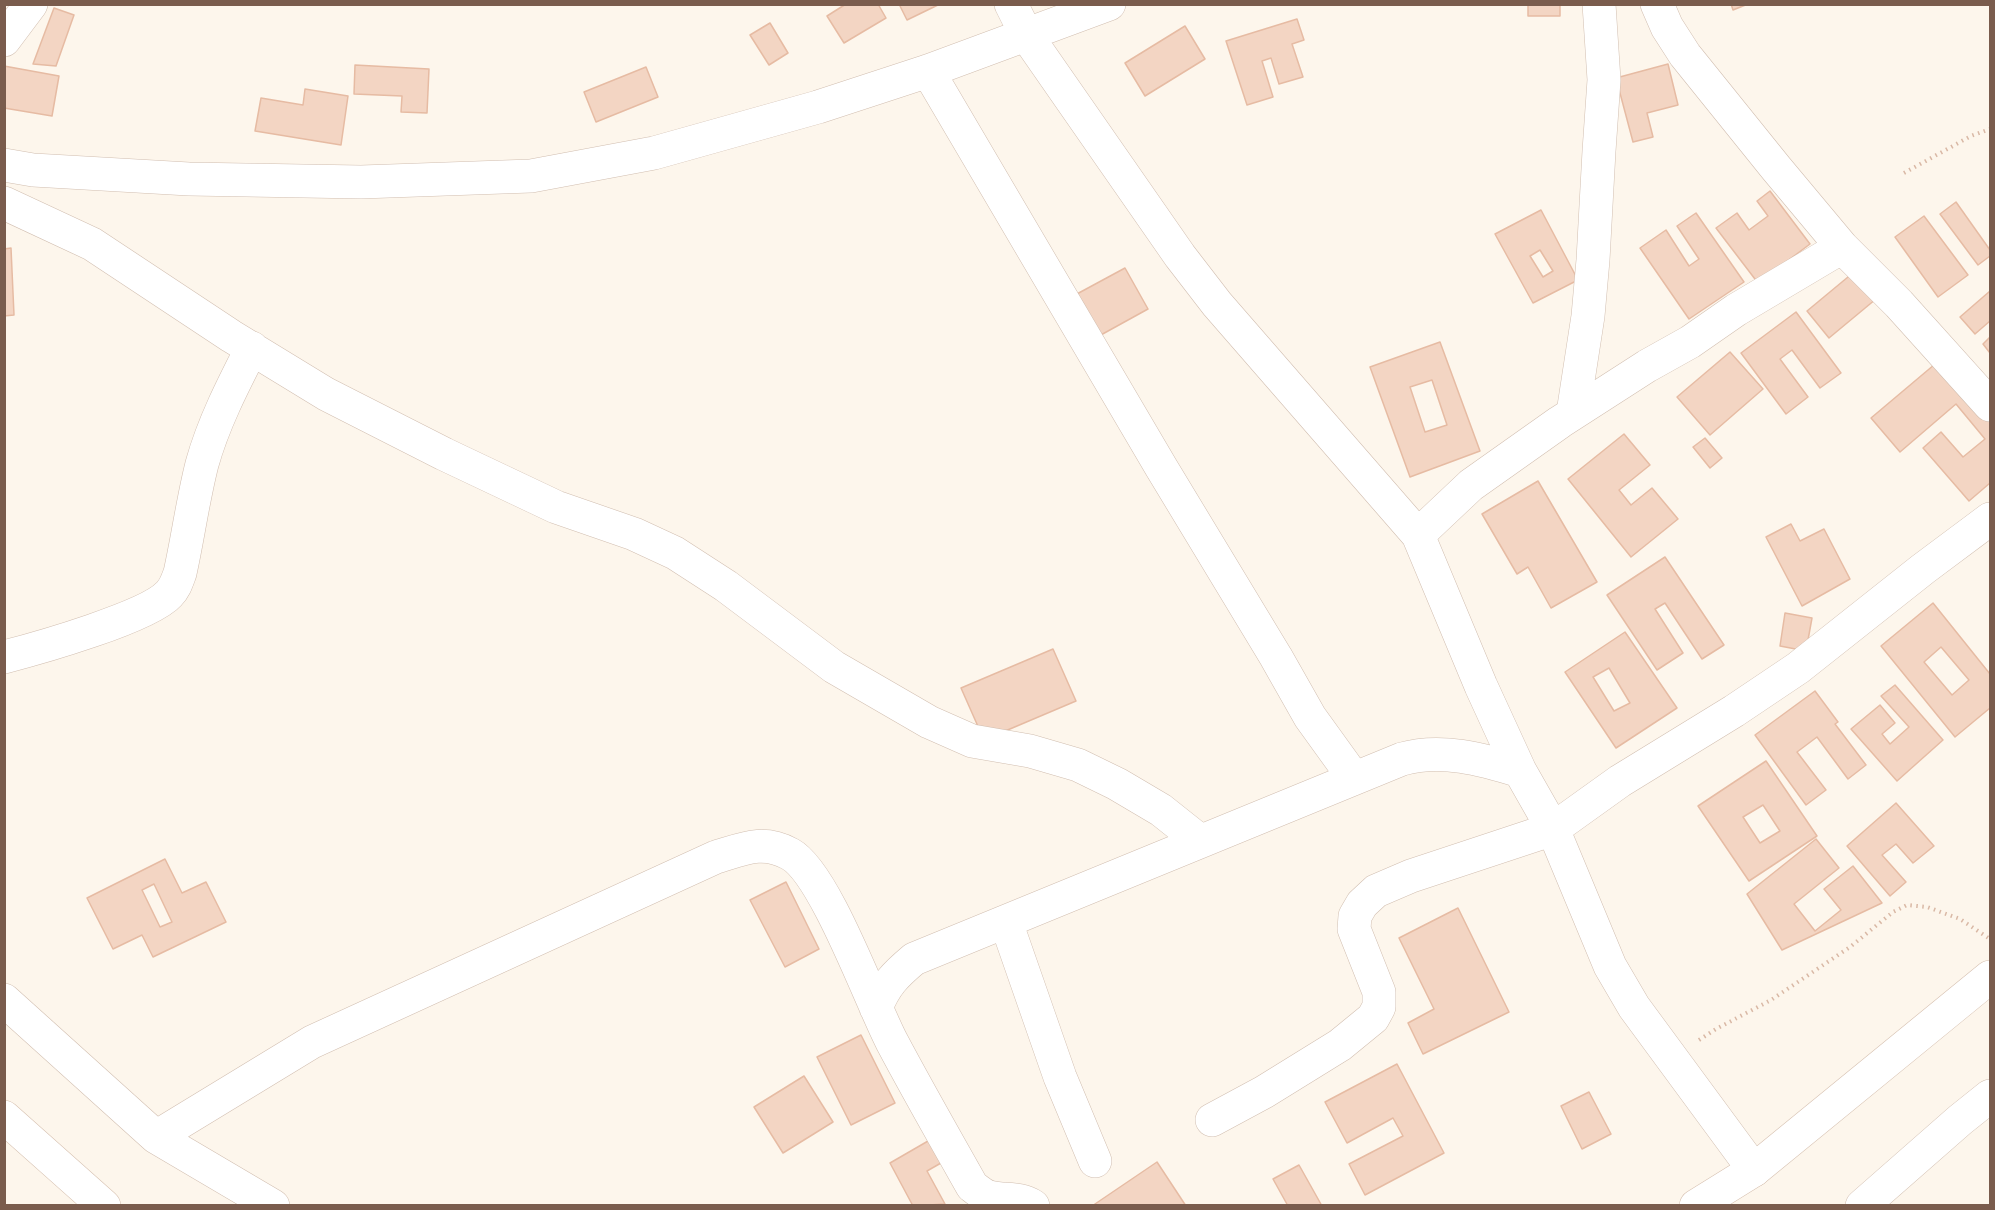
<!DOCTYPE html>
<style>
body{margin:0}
#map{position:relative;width:1995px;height:1210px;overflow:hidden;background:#fdf6ec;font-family:"DejaVu Sans",sans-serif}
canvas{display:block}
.frame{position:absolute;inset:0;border:6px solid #7a5c4d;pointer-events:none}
</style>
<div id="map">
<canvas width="1995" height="1210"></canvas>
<div class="frame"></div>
</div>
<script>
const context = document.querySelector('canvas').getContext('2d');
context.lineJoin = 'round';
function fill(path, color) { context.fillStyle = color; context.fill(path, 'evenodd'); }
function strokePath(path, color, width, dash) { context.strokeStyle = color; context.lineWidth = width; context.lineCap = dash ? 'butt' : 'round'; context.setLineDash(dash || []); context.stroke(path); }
const building = new Path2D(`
 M846,4H878L886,18L844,43L827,16Z
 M899,4H940L907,20Z
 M1528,4H1560V16H1528Z
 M1731,4H1748L1733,10Z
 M54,8L74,15L56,66L33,64Z
 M1297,19L1304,40L1292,44L1303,77L1279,84L1271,58L1262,61L1273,97L1247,105L1226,41Z
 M770,23L788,53L769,65L750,35Z
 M1185,26L1205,59L1145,96L1125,63Z
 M1668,64L1678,105L1647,113L1653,137L1633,142L1616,78Z
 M355,65L429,69L427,113L401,112L402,96L354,94Z
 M4,66L59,76L52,116L4,108Z
 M646,67L658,97L596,122L584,92Z
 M305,89L348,96L341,145L255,131L261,98L303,105Z
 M1770,191L1810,244L1758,283L1716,228L1737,213L1749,230L1768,216L1757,201Z
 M1956,202L1990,250V256L1978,265L1940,214Z
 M1541,210L1578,280L1533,303L1495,234ZM1540,250L1553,271L1543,277L1530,256Z
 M1696,213L1744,282L1689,319L1640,248L1666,230L1689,266L1699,259L1677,226Z
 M1924,216L1968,275L1938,297L1895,237Z
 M11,248L14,315L4,316V249Z
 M1125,268L1148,309L1099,336L1075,295Z
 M1854,272L1876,299L1829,338L1807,311Z
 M1990,291V321L1975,334L1960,317Z
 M1796,312L1841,373L1820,388L1792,350L1780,359L1808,397L1786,414L1741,353Z
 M1990,337V353L1983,344Z
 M1440,342L1480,451L1410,477L1370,367ZM1432,380L1447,425L1425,432L1410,387Z
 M1730,352L1763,389L1710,435L1677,397Z
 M1941,359L1990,417V483L1969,501L1923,448L1941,432L1963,457L1985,439L1956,404L1900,452L1871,418Z
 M1624,434L1650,465L1619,490L1631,505L1652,488L1678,519L1631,557L1568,479Z
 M1705,438L1722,458L1710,468L1693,447Z
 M1538,481L1597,582L1551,608L1528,567L1517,574L1482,514Z
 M1791,524L1800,541L1824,529L1850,579L1802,606L1766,537Z
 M1665,557L1724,645L1702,659L1665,603L1655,609L1683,653L1657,670L1607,595Z
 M1933,603L1990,674V708L1955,737L1881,646ZM1941,647L1969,680L1952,695L1924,662Z
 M1785,613L1812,618L1806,651L1780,646Z
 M1625,632L1677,708L1616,748L1565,672ZM1609,668L1630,703L1614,711L1593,677Z
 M1053,649L1076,701L984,740L961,688Z
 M1895,685L1943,740L1897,781L1851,729L1880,705L1895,723L1882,734L1890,744L1909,727L1881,696Z
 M1815,691L1838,722L1835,724L1866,765L1848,779L1817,737L1797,752L1826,790L1806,805L1755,735Z
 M1766,761L1817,836L1749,881L1698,806ZM1763,805L1780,831L1760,843L1743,817Z
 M1896,803L1934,846L1913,863L1896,844L1882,855L1906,882L1890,896L1847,846Z
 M1816,839L1839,868L1794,904L1815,931L1841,910L1824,889L1853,866L1882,903L1782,950L1747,894Z
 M165,859L182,893L206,882L226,922L153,957L142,935L113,949L87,898ZM154,884L172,922L160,927L142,890Z
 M786,882L819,949L785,967L750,900Z
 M1458,908L1509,1012L1423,1054L1408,1023L1434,1009L1399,938Z
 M861,1035L895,1103L851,1125L817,1057Z
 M1397,1064L1444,1153L1365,1195L1349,1164L1403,1136L1393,1118L1347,1143L1325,1102Z
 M804,1076L833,1122L783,1153L754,1107Z
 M1589,1092L1611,1134L1582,1149L1561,1106Z
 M935,1137L948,1159L927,1171L945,1204L913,1206L890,1163Z
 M1157,1162L1186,1206H1092Z
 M1299,1165L1322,1206H1288L1273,1179Z`);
const path = new Path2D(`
 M1904,173L1971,136L1990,129
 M1699,1040L1716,1029L1771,1000L1850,947L1893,912L1907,905L1927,907L1960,919L1990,939`);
const minor = new Path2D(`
 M1011,4L1027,36L1180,256L1217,304L1418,535L1481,686L1520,771L1553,829L1610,966L1634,1007L1754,1170
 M1657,4L1667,27L1685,55L1776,168L1842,247L1899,304L1990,405
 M4,40L31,4
 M928,71L1161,467L1276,657L1310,717L1354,778
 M4,165L33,170L189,179L361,182L531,176L654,153L818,107L928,71L1109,4
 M4,203L92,244L231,336L326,394L444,454L556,507L634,534L675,553L726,586L834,667L929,722L972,741L1030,751L1078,765L1117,784L1161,810L1200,841
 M1573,413L1588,316L1593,260L1599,151L1604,80L1599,4
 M1418,535L1471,485L1560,422L1647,366L1690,342L1736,310L1842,247
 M4,657C39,648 148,617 169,594C175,588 177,581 180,573C188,537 193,499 202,464C213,424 233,385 252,348
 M1006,922L1060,1077L1095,1161
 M4,1000L156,1137L273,1206
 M876,1008C885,985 895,975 914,959L1402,759C1441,748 1482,759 1520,771
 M1212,1120L1264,1092L1340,1045L1373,1018L1379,1007V992L1354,929L1355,916L1362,904L1376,891L1411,876L1553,829L1620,781L1734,711L1798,668L1923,569L1990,519
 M156,1137L312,1042L716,857C743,849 763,839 790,854C825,873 871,1002 892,1042C918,1091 945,1138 972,1186C977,1190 983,1195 989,1197C1005,1201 1019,1197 1033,1206
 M1862,1206L1960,1120L1990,1096`);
const secondary = new Path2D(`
 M4,1117L104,1206
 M1696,1206L1754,1170L1990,977`);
fill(building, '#f3d5c3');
strokePath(building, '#e6bba3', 1.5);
strokePath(minor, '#d1beb0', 34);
strokePath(secondary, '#d6c0b0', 34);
strokePath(path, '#d9b8a5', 4, [1.5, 4.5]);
strokePath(minor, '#fff', 33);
strokePath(secondary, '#fff', 33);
</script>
